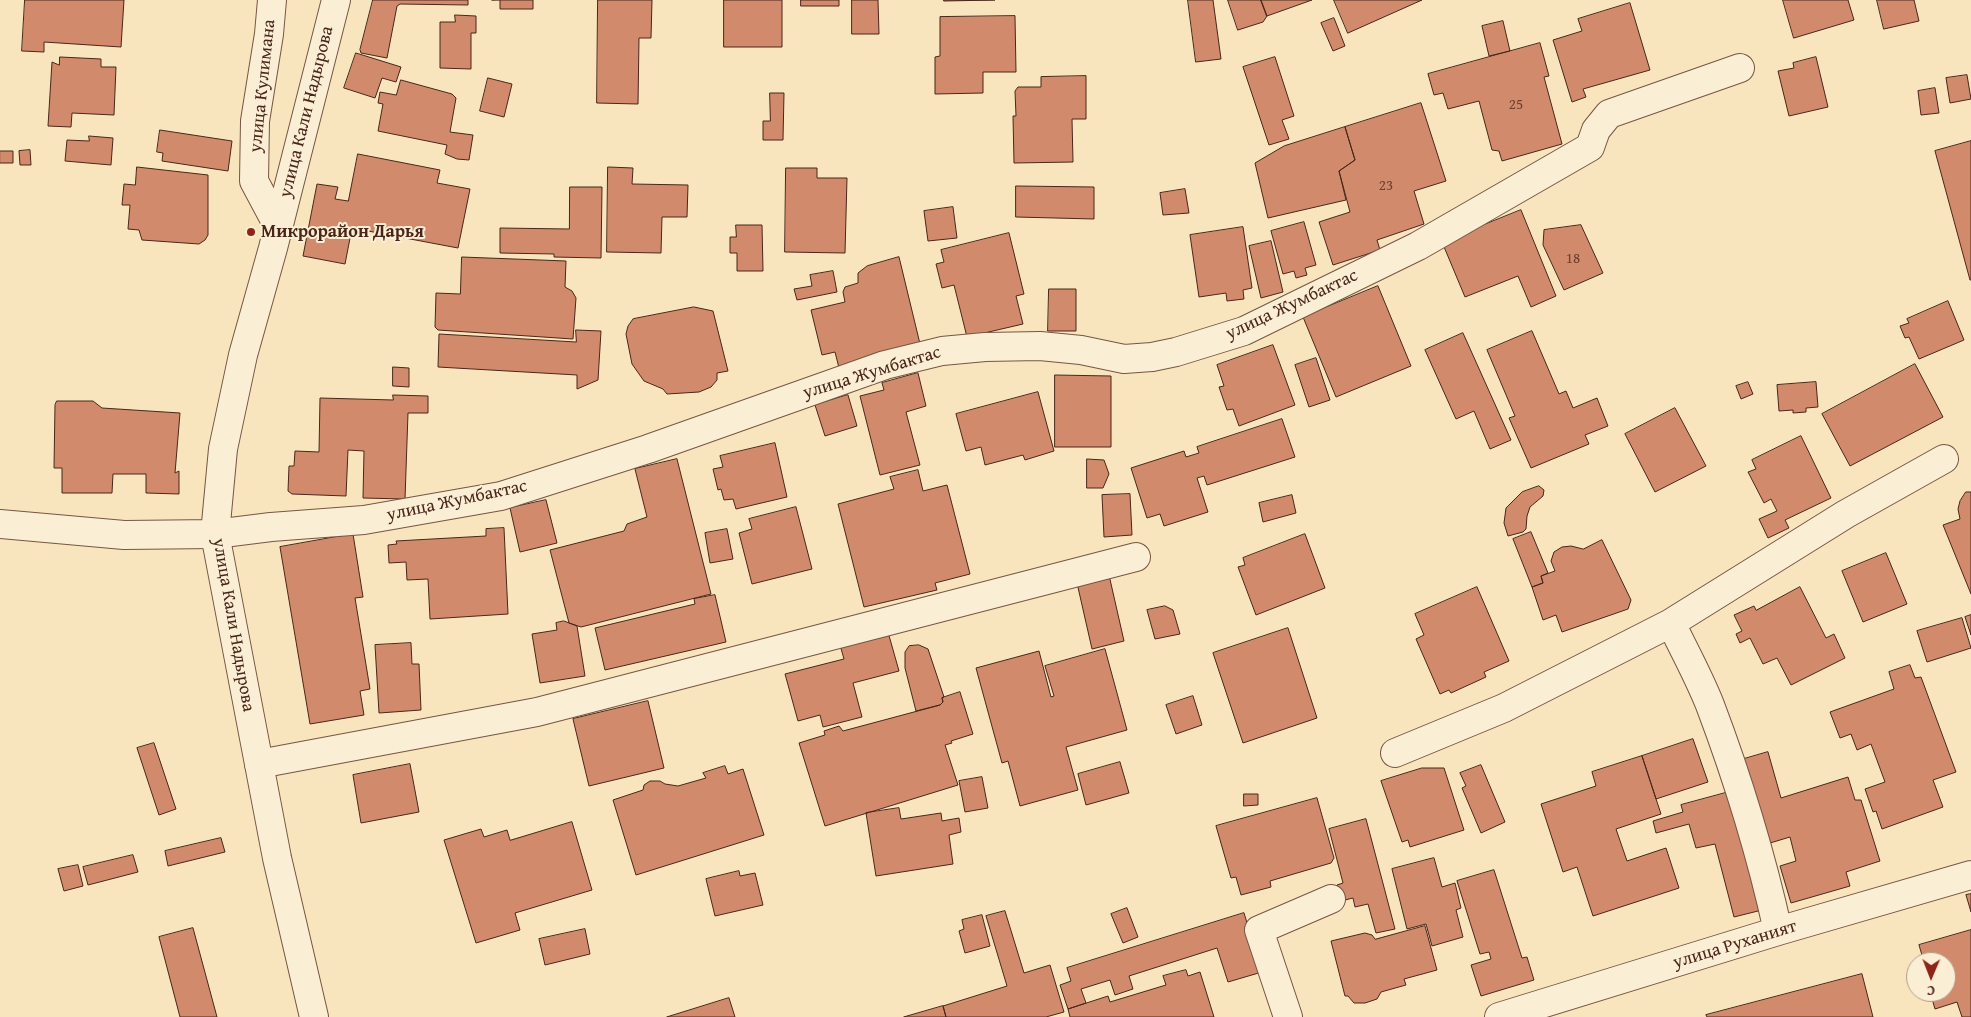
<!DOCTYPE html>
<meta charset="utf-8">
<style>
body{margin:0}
#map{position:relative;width:1971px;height:1017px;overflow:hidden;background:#f8e5bd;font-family:"Gentium Book Plus",serif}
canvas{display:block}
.north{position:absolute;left:1906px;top:952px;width:50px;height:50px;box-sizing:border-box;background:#faeed4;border:1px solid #b49e8a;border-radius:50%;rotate:181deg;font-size:14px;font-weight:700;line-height:20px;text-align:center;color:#4a261a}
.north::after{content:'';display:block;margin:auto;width:18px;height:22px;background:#8f2418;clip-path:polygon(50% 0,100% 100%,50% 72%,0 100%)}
</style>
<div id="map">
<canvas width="1971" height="1017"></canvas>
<div class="north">С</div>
</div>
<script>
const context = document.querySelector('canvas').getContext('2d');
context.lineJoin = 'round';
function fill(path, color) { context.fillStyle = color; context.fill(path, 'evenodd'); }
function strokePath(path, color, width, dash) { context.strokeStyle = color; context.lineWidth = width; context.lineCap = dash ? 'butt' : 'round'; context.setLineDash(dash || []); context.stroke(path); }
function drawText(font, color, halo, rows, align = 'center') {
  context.font = font + ' "Gentium Book Plus",serif'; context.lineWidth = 4; context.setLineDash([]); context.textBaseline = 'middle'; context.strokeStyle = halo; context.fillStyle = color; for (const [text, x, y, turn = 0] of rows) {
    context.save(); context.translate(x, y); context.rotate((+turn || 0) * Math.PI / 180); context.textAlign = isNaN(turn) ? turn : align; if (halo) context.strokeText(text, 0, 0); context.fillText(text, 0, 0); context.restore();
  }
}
const building = new Path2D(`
 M25,0H124L121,47L44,42V52L22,51Z
 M373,0H468V5L400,4L397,6L387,58L361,53L360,50Z
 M492,0H533V9H500V0Z
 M598,0H652L651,38H639L638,104L597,103Z
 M724,0H782V47H724Z
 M801,0H839V6H801Z
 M852,0H878L879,34H852Z
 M944,0H995L944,1Z
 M1188,0H1213L1221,59L1196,62Z
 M1228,0H1261L1267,16L1263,22L1238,30Z
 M1261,0H1312L1267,16Z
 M1334,0H1422L1348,33Z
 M1783,0H1848L1854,20L1794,38Z
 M1877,0H1914L1919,21L1884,29Z
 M1630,3L1650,70L1583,89L1586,97L1572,102L1553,40L1582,31L1578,19Z
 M455,15L476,16V33H471V69L440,68V22H455Z
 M1015,16L1016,72H983V93L935,94V57L940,56V17Z
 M1334,18L1345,46L1333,51L1321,23Z
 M1503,21L1510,51L1489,56L1482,26Z
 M1540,43L1549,76L1544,77L1562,144L1502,161L1499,151L1492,150L1479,101L1448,109L1443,93L1434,95L1428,74Z
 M356,53L401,67L396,82L382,78L375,98L344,88Z
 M60,57L101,59V67H116L114,115L72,113L71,127L48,126L52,62L59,65Z
 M1275,57L1294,116L1282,120L1289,139L1269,145L1243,67Z
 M1816,57L1828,107L1789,116L1778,71L1794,68L1793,63Z
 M1967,75L1971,99L1950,103L1946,78Z
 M1086,76V119H1072L1073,162L1014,163L1013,116H1016L1015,91L1018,87H1041V77Z
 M488,78L512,84L504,117L480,111Z
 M401,80L452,94L456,98L450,132L473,135L469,160L457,159L445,154L447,145L378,131L383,104L378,103L380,92L396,95Z
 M1935,88L1939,113L1921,115L1918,91Z
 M770,93H784L783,140H763V121H770Z
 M1421,103L1446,181L1414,191L1424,224L1377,240L1380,250L1333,265L1319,222L1350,212L1339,171L1355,160L1345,127Z
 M1345,127L1355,160L1339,171L1346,200L1268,218L1255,163L1284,146Z
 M160,130L232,141L228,171L162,161L163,153L157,152Z
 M89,136L113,138L111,165L65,161L67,140L89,141Z
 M1971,141V280H1970L1935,151Z
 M30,150L31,165H20L19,151Z
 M0,151H13V163H0Z
 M358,154L440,170L437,183L470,189L458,248L352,228L345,264L303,256L317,184L338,187L335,199L348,201Z
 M137,167L208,175V235L205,240L199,244L142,240L139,230L128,229L130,205H122L124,184L135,185Z
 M608,167L633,168L632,184L688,185L687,217H662L661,253L607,252Z
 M786,168H817V178H847L845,253L785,252Z
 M1016,186L1094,187V219L1016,217Z
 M570,187H602L601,258L554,257V254L500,253V228L569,229Z
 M1185,189L1189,213L1163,215L1160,193Z
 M953,207L957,238L928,241L924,211Z
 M1521,210L1556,296L1531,307L1518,276L1465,297L1442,242Z
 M1304,222L1316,265L1305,268L1307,275L1296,278L1294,271L1283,274L1271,231Z
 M736,225H762L763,271H737V253H730V237H736Z
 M1581,225L1603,273L1564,290L1543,245L1544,230Z
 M1243,227L1252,288L1243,290L1244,299L1227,301L1226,293L1199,297L1190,235Z
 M1009,233L1024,294L1016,296L1023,324L967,337L954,285L942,288L936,264L944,262L941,250Z
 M1271,241L1283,292L1261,298L1249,246Z
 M462,257L566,261L565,287L572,291L576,298L573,339L438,330L435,327L436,293L460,294Z
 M899,257L921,348L839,368L835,352L822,355L811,310L845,302L843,292L845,287L858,283V273L867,266Z
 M833,271L837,292L797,300L794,289L812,286L810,275Z
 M1378,286L1411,366L1336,397L1303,317Z
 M1049,289H1076V331H1048Z
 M1948,301L1964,340L1919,359L1909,337L1905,338L1900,326L1909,323L1907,319Z
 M694,307L713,311L728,371L717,373V380L711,387L699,392L667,394L663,389L644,381L632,364L626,334L628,326L633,319Z
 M576,330L601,331L598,380L577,389V375L438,367L439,334L576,342Z
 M1532,331L1559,394L1566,391L1573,408L1597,398L1608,426L1585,435L1589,444L1531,468L1509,418L1515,416L1487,350Z
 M1463,333L1511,440L1490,449L1474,411L1456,419L1425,350Z
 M1273,345L1295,405L1239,426L1233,409L1227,410L1219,387L1224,386L1217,365Z
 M1316,358L1330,400L1309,407L1295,365Z
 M1915,364L1943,417L1850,466L1822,414Z
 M393,367L409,368V387L393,386Z
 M918,373L926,406L906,412L920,465L880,475L860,396L884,390L882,383Z
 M1055,375L1111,376V447H1055Z
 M1748,382L1753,394L1741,399L1736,386Z
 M1816,382L1818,407L1806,408V412L1793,413V410L1779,411L1777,385Z
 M1038,392L1054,451L1025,460L1023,455L985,465L981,447L966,451L956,414Z
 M393,395L428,396V413H408L405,499L363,498L364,451L348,450L346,496L292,494L288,491L289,466H294L295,451L319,452L320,398L393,400Z
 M848,395L857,426L825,436L815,405Z
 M57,401H93L102,408L180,413L175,473L179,471V494L146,493V474H113L112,493H62V468H54L55,405Z
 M1675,408L1706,466L1655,492L1625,434Z
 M1282,419L1295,457L1207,485L1204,476L1197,478L1208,512L1164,526L1160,514L1147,518L1131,468L1184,451L1186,457L1199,453L1197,447Z
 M1801,436L1831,498L1785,520L1789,528L1768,538L1759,519L1777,511L1771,499L1764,503L1748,472L1756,469L1752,460Z
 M775,443L787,497L736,509L733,499L724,500L721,489L718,490L713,469L723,467L720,456Z
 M677,459L711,594L581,627L569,623L550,550L624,531L627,524L647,517L635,469Z
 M1087,459L1104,460L1109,474L1103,488H1087Z
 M918,470L923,491L947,485L970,574L935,583L937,590L864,607L838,504L894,489L890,477Z
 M1539,486L1544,490L1543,496L1530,507L1527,516L1526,529L1523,532L1508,536L1504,523L1506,508L1522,492Z
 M1966,492H1971V594L1943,525L1960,519L1958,509L1960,501Z
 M1130,494L1132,535L1104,537L1102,495Z
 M1292,495L1296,513L1263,522L1259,503Z
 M546,500L557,543L520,552L510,508Z
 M796,507L812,569L752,584L739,533L752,529L749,519Z
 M504,528L508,614L430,619L428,579L407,580L406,562L389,563L388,545L397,544L396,541L486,536V529Z
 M727,529L733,559L710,563L705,533Z
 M1531,532L1548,573L1541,576L1543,583L1532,587L1513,539Z
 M353,534L363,597L355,598L370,689L360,691L364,715L310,724L280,547Z
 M1305,534L1325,588L1256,615L1238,567L1245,565L1243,558Z
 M1602,540L1631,600L1628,609L1562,632L1556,615L1543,620L1532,587L1543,583L1541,576L1555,571L1551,561L1554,552L1562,547L1571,546L1583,549Z
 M1886,553L1907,604L1863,622L1842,571Z
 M1109,575L1124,641L1092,649L1077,583Z
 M1477,587L1509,661L1484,672L1486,677L1451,693L1449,690L1440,694L1416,639L1424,635L1415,614Z
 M1800,587L1826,638L1834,634L1845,658L1791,685L1777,658L1763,664L1750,638L1740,643L1736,634L1742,631L1734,615L1754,606L1756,610Z
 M715,595L726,642L605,670L595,628L695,604L694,599Z
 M1165,606L1173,610L1180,634L1155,639L1147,610Z
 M1971,615V635L1965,617Z
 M1962,618L1971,648L1927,662L1917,631Z
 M564,621L577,626L585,676L540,683L532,634L557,630L556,623Z
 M1288,628L1317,718L1243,743L1213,653Z
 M888,632L899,671L853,683L862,717L823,727L820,715L798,721L785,674L844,659L840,645Z
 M411,643L412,664H419L421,710L379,713L375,645Z
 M919,645L928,649L944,697L942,698L943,702L940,705L916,711L905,668V652L909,646Z
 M1105,649L1127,730L1066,747L1078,790L1020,806L1008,761L1002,763L976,668L1039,651L1051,697L1054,696L1045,666Z
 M1910,665L1915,678L1921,677L1956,772L1933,780L1943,807L1882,829L1876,811L1873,812L1865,789L1885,782L1871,744L1857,750L1851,734L1840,738L1830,712L1894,689L1889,672Z
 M960,692L973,734L951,741L952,743L945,745L958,785L825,826L799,743L825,735L824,731L839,726L843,731L940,705L943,702L942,698Z
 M1193,696L1202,725L1176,734L1166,705Z
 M648,701L664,768L589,786L573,719Z
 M1693,739L1708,782L1656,799L1642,756Z
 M154,743L176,809L159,815L137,748Z
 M1768,752L1781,798L1848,777L1855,800H1861L1880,861L1846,872L1850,886L1791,903L1780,866L1796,861L1790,837L1770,843L1744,759Z
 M1642,756L1661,814L1616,829L1627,861L1666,848L1679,888L1593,916L1577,867L1563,872L1541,804L1596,786L1592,772Z
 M1120,762L1129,793L1086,805L1078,774Z
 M410,764L419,812L361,823L353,775Z
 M1481,765L1505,822L1481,833L1462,788L1466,786L1460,773Z
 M725,766L728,774L743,769L764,835L636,875L613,800L643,790L644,785L650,781H660L665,784L678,786L706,778L703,773Z
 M1422,768H1444L1464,830L1410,847L1408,840L1402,842L1381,781Z
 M982,777L988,808L965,812L959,781Z
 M1729,792L1762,910L1734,917L1715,844L1696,848L1689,824L1656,833L1653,821L1683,812L1681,805Z
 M1244,794H1258V805L1244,806Z
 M1317,798L1334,858L1331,863L1270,881L1271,887L1241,895L1236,877L1231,878L1216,826Z
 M899,808L901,819L941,813L942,821L959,818L961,832L949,835L953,864L876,876L866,813Z
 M1366,819L1395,929L1376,933L1368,904L1355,907L1353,898L1341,901L1337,885L1343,883L1329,829Z
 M572,822L592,890L515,913L520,930L476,943L444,840L481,829L484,837L507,830L510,840Z
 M221,838L225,852L168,866L165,851Z
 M133,855L138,872L88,885L83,867Z
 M1434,858L1442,887L1455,883L1461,908L1456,910L1463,937L1432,946L1426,924L1407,929L1392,869Z
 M78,865L83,886L64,891L58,869Z
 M1494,870L1522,958L1527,957L1534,980L1481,996L1471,965L1491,959L1489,952L1480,954L1457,881Z
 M739,871L740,876L755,873L763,905L715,916L706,879Z
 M1971,894V912L1966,895Z
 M1127,908L1138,937L1123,943L1111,914Z
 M1005,911L1024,973L1050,965L1064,1012L1046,1017H946L943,1006L1007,986L986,916Z
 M1244,913L1262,972L1228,982L1217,948L1129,976L1133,989L1115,995L1110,980L1081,989L1086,1003L1068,1009L1060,985L1071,981L1067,968Z
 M982,915L990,946L965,953L959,931L964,929L962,920Z
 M1425,926L1437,970L1404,979L1406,985L1381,992L1377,999L1365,1003H1354L1348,996H1345L1331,941L1365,933L1372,935L1375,939Z
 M193,928L217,1017H180L159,937Z
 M585,929L590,954L545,965L539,939Z
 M1971,930V1017H1962L1957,1002L1935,1009L1930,992H1946V962H1924L1919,945Z
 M1186,970L1188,976L1200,972L1214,1017H1070L1068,1009L1108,996L1110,1002L1166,985L1163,976Z
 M1862,974L1873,1017H1707L1706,1015Z
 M729,998L735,1017H667Z
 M943,1006L946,1017H904Z`);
const minor = new Path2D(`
 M272,0L269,34L255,121L254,181L278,226
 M0,524L124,535L215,534L271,527L364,520L501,496L648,449L885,365L942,351L985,347L1040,346L1081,350L1124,359L1152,357L1176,352L1244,331L1418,246L1590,147L1596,130L1609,114L1740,68
 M1671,623C1684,650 1699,677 1710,705C1738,779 1761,854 1778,931
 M1395,753L1504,708L1671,623L1846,514L1944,459
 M259,764L537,712L1136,557
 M1288,1017L1259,930L1331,899
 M1499,1017L1778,931L1971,875`);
const tertiary = new Path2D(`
 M314,1017L277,858L215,534L223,449L243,355L273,248L336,0`);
const markers = [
 [251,232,5,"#8f2418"]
];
const numberNames = [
 ["25",1516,105],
 ["23",1386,186],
 ["18",1573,259]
];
const streetNames = [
 ["улица Кулимана",263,86,-84],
 ["улица Кали Надырова",307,112,-76],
 ["улица Жумбактас",1292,305,-25],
 ["улица Жумбактас",872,373,-17],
 ["улица Жумбактас",457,501,-12],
 ["улица Кали Надырова",233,625,80],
 ["улица Руханият",1735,945,-17]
];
const poiNames = [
 ["Микрорайон Дарья",261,232]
];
fill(building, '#d18a6c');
strokePath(building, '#4a261a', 1);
strokePath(minor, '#765643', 30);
strokePath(tertiary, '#765643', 30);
strokePath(minor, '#faeed4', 28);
strokePath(tertiary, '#faeed4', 28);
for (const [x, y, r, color] of markers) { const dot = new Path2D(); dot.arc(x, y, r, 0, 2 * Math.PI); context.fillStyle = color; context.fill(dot); strokePath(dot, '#faeed4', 2); }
drawText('15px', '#6c3f2e', null, numberNames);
drawText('18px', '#4a261a', '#faeed4', streetNames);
drawText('bold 18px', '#4a261a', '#faeed4', poiNames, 'left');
</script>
